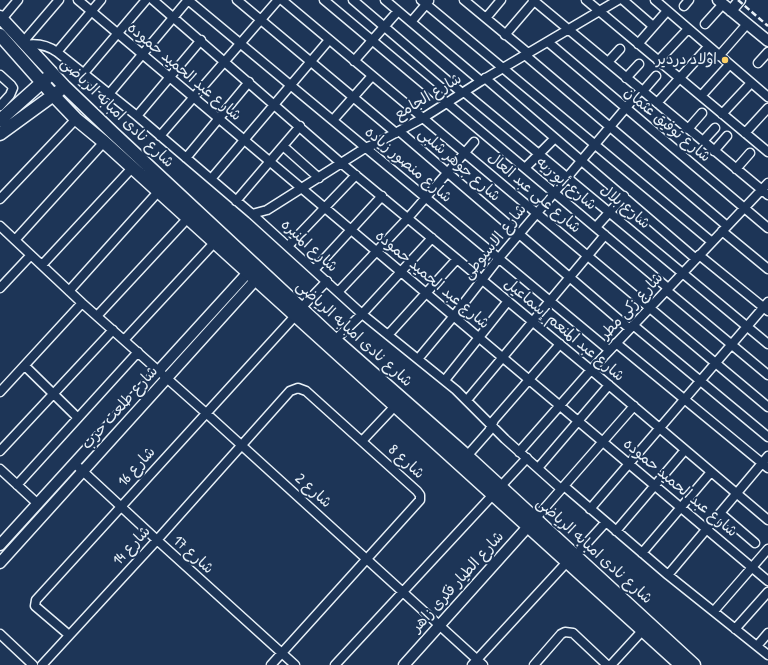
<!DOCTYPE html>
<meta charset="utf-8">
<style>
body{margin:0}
canvas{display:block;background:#1d3557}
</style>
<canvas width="768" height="665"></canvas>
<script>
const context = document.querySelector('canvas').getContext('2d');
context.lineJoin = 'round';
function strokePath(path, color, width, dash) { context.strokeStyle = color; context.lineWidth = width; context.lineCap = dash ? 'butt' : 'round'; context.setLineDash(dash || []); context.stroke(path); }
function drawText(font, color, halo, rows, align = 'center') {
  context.font = font + ' "Patrick Hand","Playpen Sans Arabic",sans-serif'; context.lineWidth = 4; context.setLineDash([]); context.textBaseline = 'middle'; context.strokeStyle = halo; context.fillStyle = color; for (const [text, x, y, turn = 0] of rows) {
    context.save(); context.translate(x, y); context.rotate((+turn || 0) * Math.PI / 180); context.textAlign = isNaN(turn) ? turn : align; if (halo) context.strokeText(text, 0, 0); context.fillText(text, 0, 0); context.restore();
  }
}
const minor = new Path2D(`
 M78,0L768,581
 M153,0L341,163L591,370L768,520
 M188,0L609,350
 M237,0L396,133
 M282,0L768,407
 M324,0L668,288
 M353,0L462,93
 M385,0L481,81
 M421,0L712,242
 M464,0L528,53
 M533,0L768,195
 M586,0L768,152
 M623,0L653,26
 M655,0L768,97
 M684,6L689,0
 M486,18L501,0
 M2,19L18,0
 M411,22L429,1
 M705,24L723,4
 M505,35L535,0
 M23,42L59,0
 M548,42L768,228
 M638,44L667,11
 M26,45C38,43 47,45 57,52L137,116L252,214L362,314L456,390L505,439L561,489
 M57,52L101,0
 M525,55L727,226
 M719,56L747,24
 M354,61L398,11
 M658,61L688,29
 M608,62L620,49
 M758,63L768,52
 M84,73L146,0
 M0,75L11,85L13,88L10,95L0,106
 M485,78L696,259
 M626,78L639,64
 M643,91L656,76
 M464,92L768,344
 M109,94L188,0
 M701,96L729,65
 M657,103L708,47
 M722,114L751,83
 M137,116L201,40
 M333,120L372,76
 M688,129L702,113
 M399,131L630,329
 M745,133L768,108
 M160,136L278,0
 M703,141L715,128
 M283,146L319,178
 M714,151L727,136
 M186,158L249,82
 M525,168L555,138
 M736,169L750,153
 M211,179L329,40
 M0,199L76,119
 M236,201L300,126
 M252,214L267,210L365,148L375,144L423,118L481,81L618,0
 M0,226L82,303L206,413L483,665
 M596,227L624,196
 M722,231L768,269
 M15,240L104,142
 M288,246L356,175
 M699,255L768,311
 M42,265L132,168
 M314,270L382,196
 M0,288L31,255
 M666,290L768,375
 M69,291L158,192
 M339,291L408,218L474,142
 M301,308L327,281
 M97,316L187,219
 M633,325L768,437
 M388,335L457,259
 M124,340L214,243
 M335,340L362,314L432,238
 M616,343L768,468
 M418,359L453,317L499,258L641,90
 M25,366L78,418
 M445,380L508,301
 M0,392L82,303
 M467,400L605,235
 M362,441L395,406
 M0,451L113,330
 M519,452L591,370L768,183
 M467,456L489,431L494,420L560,344
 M74,463L157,540L295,665
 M538,468L609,385
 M0,469L38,504
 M17,485L138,352
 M564,486L668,575L768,655
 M590,509L768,302
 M720,513L755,543
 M535,519L634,406
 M616,531L685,450
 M642,553L711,472
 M575,556L606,522
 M668,575L768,456
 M714,611L768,549
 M735,629L768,592
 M0,634L33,665
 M69,635L35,606L36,600L295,316
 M757,646L768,633
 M42,665L157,540L290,391L298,388L306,391L417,491L420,495V500L271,665
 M335,665L527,458
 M472,665L567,562
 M534,665L561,634L565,632L573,633L607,665
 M611,665L643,630`);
const tertiary = new Path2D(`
 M718,0L768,41
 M731,11L740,0
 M0,545L253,267
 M0,563L260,275
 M404,665L533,521`);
const secondary = new Path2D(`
 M0,17L65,87L113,133L335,340L467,456L694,665
 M0,35L54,96L76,119L104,142L681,665
 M0,120L47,78
 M0,134L59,91`);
const rail = new Path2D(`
 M738,0L768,26`);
const markers = [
 [725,60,4,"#ffd166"]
];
const poiNames = [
 ["اولاد دردير",717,60]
];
const streetNames = [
 ["شارع عبد الحميد حموده",184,72,40],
 ["شارع الجامع",428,97,-31],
 ["شارع نادى امبابه الرياضى",117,113,44],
 ["شارع توفيق عثمان",667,125,40],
 ["شارع منصور زياده",408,165,40],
 ["شارع جوهر شلبى",459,165,41],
 ["شارع أبو ريه",566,184,40],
 ["شارع على عبد العال",534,193,40],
 ["شارع بلال",625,207,40],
 ["شارع الاسيوطى",495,242,-51],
 ["شارع المنيره",309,246,42],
 ["شارع عبد الحميد حموده",432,280,40],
 ["شارع زكى مطر",632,306,-47],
 ["شارع عبد المنعم إسماعيل",564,330,40],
 ["شارع نادى امبابه الرياضى",354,334,42],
 ["شارع طلعت حرب",120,408,-48],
 ["شارع 8",406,462,42],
 ["شارع 16",137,467,-48],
 ["شارع عبد الحميد حموده",680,488,40],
 ["شارع 2",313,491,42],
 ["شارع 14",132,546,-47],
 ["شارع نادى امبابه الرياضى",594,551,42],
 ["شارع 17",193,555,42],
 ["شارع الطيار فكرى زاهر",458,582,-48]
];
strokePath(minor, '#e8f1f8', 11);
strokePath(tertiary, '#e8f1f8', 13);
strokePath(secondary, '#e8f1f8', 15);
strokePath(minor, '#1d3557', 8);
strokePath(tertiary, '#1d3557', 10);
strokePath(secondary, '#1d3557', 12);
strokePath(rail, '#e8f1f8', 2.5, [6, 3]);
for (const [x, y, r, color] of markers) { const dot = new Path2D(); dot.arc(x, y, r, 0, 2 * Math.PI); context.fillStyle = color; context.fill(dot); strokePath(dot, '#1d3557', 1.5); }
drawText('15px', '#e8f1f8', '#1d3557', poiNames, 'right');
drawText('15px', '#e8f1f8', '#1d3557', streetNames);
</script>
